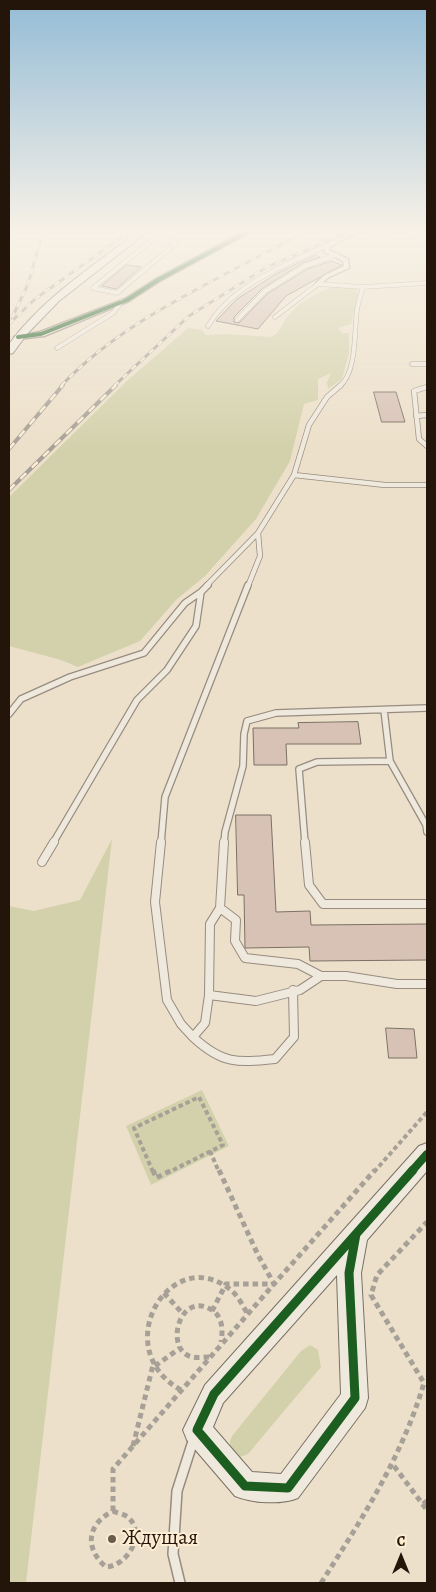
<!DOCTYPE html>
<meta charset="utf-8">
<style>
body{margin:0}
#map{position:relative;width:436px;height:1592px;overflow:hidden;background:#ede0ca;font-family:Alegreya,serif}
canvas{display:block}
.frame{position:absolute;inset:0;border:10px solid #24150a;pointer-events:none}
.north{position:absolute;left:376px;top:1532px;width:50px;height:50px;-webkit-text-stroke:4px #fcedd3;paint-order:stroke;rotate:0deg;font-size:14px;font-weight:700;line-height:20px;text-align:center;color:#24150a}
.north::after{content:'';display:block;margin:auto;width:18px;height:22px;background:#24150a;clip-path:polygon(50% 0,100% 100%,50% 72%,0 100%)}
</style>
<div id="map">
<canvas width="436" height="1592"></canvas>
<div class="frame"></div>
<div class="north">С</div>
</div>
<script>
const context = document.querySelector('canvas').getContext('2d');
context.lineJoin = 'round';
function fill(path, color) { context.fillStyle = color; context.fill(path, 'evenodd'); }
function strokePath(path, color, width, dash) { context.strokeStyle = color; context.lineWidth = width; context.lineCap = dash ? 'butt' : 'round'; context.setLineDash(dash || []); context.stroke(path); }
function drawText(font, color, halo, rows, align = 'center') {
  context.font = font + ' Alegreya,serif'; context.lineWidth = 4; context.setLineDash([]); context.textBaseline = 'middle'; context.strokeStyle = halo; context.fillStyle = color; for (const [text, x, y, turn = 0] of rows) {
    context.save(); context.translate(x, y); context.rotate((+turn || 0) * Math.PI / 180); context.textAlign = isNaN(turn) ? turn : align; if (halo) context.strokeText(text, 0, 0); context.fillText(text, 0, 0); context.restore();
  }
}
const green = new Path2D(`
 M334,286L357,289L358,295L351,324L338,328L342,333H349V353L342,379L328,389L327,382L331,373L318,379V400L304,404L290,461L256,519L205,576L176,600L140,641L78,667L61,660L9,646V497L128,380L188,328L202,330L206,335L228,334L271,337C280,333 282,324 288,316C299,302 318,292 334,286Z
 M112,839L26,1583H9V906L34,911L80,900Z
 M202,1090L229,1146L151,1185L126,1126Z
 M310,1345L318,1350L321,1367L248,1454L238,1458L230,1451V1441L232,1436L301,1351Z`);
const building = new Path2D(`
 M316,255L320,257L303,263L263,288L234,317V322L239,323L267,294L307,269L331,261L342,265L286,296L258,329L216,321L237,299L276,274Z
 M127,265L141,267L116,289L102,286Z
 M374,392H396L405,422H382Z
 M358,722L361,744H286L287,765H254L253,728H299L298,723Z
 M236,815H271L276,912L310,911L311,925L427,924V960L310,961L309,947L245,948L244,895H238Z
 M386,1028L414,1029L417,1058H389Z`);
const pathFar1 = new Path2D(`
 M210,1151L219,1172
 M153,1172L134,1128L199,1097L223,1145L169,1172
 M374,1172L427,1112`);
const path = new Path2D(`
 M153,1170L156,1178L172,1170
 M164,1293L183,1314
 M212,1311L226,1284H274L375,1170
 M209,1357C204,1357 198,1358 193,1357C163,1352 179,1289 212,1310C223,1317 223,1331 221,1342
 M155,1366L180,1348
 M181,1390C106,1348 172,1240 232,1291C238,1296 243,1306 247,1313
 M133,1446L153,1365
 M394,1466L427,1510
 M423,1504L427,1501
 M113,1511V1469L274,1284L258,1255L219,1170
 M113,1511C117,1513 124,1514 128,1517C147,1534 127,1566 106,1567C84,1548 87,1524 113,1511Z
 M321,1583C362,1519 402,1457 424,1383L371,1295L377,1275L427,1222`);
const laneFar4 = new Path2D(`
 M362,229C374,239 384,235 397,229
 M415,237L427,229
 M93,288L117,293L176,243L158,233
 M93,288L157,236L159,230
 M275,317L318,284L363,287L427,283
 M237,320L265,291L305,266L335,255
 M208,326C233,284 286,265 328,245
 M57,348L113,313L122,301
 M412,364H427
 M340,386C357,372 354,332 357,310C358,302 361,295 363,287`);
const laneFar3 = new Path2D(`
 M427,387L414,391L419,439L427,446
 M416,416L427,415
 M294,475L385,485H427
 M206,586L258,533
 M248,586L260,556L258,533L294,475L309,425L327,397L341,385`);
const laneFar2 = new Path2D(`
 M384,710L390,761L426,825L427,832
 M9,714L21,699L70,677L144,653L185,603L201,592
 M53,843L137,700L167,670L196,626L201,592L208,585
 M161,843L165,797L248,585
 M224,843L225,832L243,766L244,734L247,721L276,713L427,708
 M305,843L299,769L317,762L390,761`);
const laneFar1 = new Path2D(`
 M161,842L155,902L167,1000L181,1024L193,1037L205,1023L209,995L210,924L220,908
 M224,842L220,908L236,920L235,941L245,958L298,964L321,976H346L397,984H427
 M305,842L309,885L323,904H427
 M42,862L54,842
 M209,995L256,1001L300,990L321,976
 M193,1037C222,1064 237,1063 275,1059L294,1037L293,990`);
const lane = new Path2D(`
 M180,1583L173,1554L177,1491L194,1438`);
const street = new Path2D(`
 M248,229H256L160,281L129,301L44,336L18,339L14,337L40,332L125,299L156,279Z
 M356,229H364L331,246L329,250L348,259L349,268L329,277L320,285H316V283L325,275L344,266L343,261L324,252L326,244Z`);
const secondary = new Path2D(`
 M141,229H151L59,301L27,334L13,353L9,354V344C45,296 95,265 141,229Z
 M427,1143V1171L367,1240L361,1273L368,1398L365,1408L298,1498C281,1505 252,1503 235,1496L187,1440L183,1430L205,1385L419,1146ZM337,1275L341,1394L281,1474L252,1472L213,1427L223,1403Z`);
const railFar1 = new Path2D(`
 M12,318L28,284L41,239L37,229
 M9,324L35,299L133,229
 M61,386C128,315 226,277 309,229
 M114,386L189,316L267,267L355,229`);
const rail = new Path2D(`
 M9,449L63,385
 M9,490L116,385`);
const cyclewayFar2 = new Path2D(`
 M18,337L41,334L127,300L158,280L253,229`);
const cyclewayFar1 = new Path2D(`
 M411,1172L427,1154`);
const cycleway = new Path2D(`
 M356,1234L349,1273L355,1398L288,1488L245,1486L197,1430L214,1394Z
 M356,1234L413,1170`);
const markers = [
 [112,1539,5,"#6a5c4d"]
];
const nearPoinames = [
 ["Ждущая",122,1539]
];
fill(green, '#d3d1ab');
fill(building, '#d8c2b6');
strokePath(building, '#7a7165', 1);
strokePath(laneFar4, '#968c7f', 5);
strokePath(laneFar3, '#968c7f', 6);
strokePath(laneFar2, '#968c7f', 8);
strokePath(laneFar1, '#968c7f', 10);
strokePath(lane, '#968c7f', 12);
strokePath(street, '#968c7f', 3);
strokePath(secondary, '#7a7165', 2);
strokePath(pathFar1, '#a7a097', 4, [4.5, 3]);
strokePath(path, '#a7a097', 5, [5.5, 4]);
strokePath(laneFar4, '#efe8dd', 4);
strokePath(laneFar3, '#efe8dd', 4.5);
strokePath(laneFar2, '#efe8dd', 5.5);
strokePath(laneFar1, '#efe8dd', 8);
strokePath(lane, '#efe8dd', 9);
fill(street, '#efe8dd');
fill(secondary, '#efe8dd');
strokePath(railFar1, '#a7a097', 3);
strokePath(rail, '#a7a097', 4);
strokePath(railFar1, '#fcedd3', 2, [6]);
strokePath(rail, '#fcedd3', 2.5, [8]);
strokePath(cyclewayFar2, '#1b5e20', 4);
strokePath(cyclewayFar1, '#1b5e20', 8);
strokePath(cycleway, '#1b5e20', 9);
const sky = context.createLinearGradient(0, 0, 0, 452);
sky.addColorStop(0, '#94bcd6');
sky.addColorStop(0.51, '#f7f1e7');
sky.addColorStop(1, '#f7f1e700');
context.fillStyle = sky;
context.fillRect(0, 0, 436, 452);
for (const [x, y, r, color] of markers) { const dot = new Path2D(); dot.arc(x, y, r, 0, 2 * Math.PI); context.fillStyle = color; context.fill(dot); strokePath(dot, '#fcedd3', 2); }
drawText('21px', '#24150a', '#fcedd3', nearPoinames, 'left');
</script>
